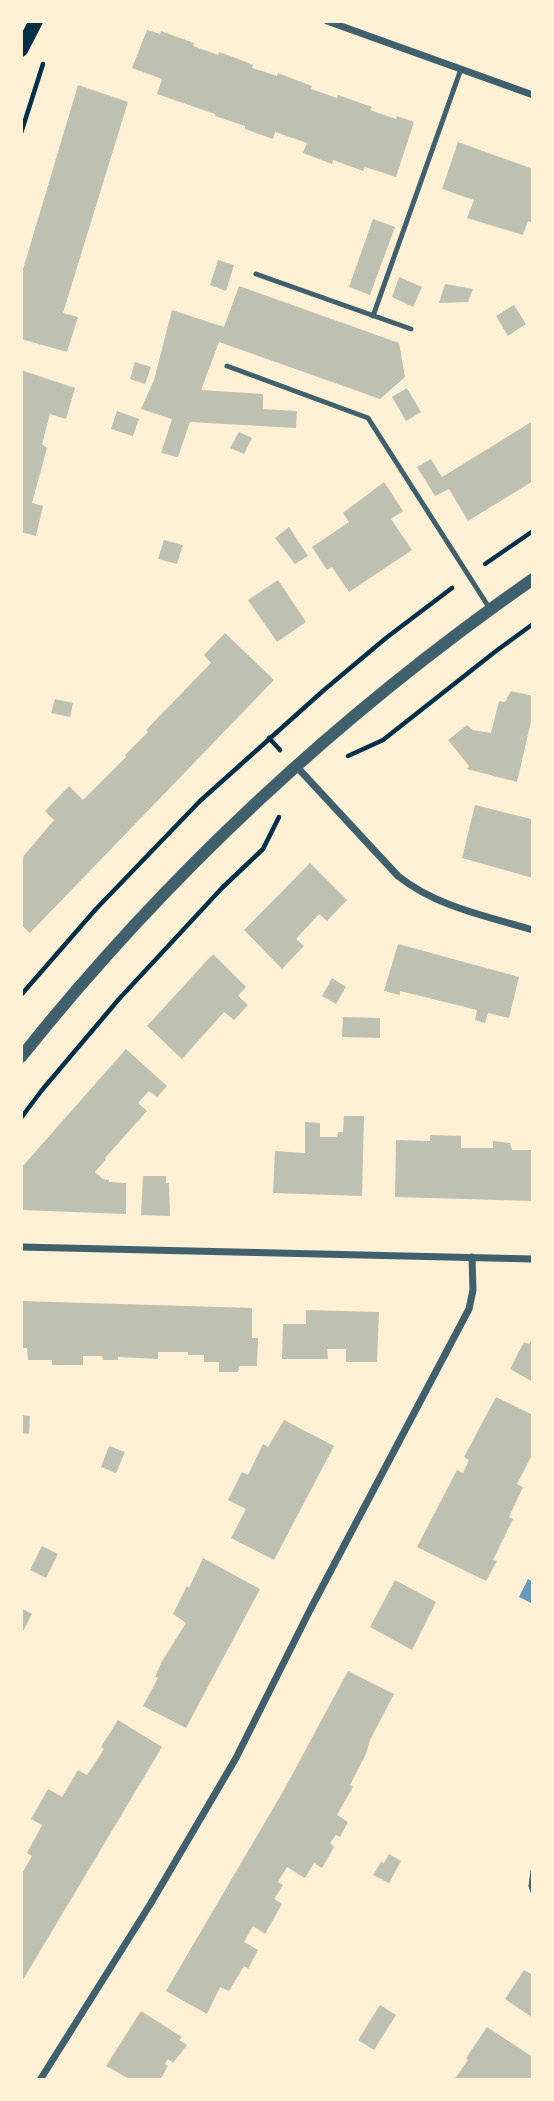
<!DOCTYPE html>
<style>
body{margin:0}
#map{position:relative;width:554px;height:2101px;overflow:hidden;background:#fdf0d5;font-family:"Golos Text",sans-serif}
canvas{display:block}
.frame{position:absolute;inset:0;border:23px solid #fdf0d5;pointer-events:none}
</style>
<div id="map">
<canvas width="554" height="2101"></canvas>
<div class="frame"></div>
</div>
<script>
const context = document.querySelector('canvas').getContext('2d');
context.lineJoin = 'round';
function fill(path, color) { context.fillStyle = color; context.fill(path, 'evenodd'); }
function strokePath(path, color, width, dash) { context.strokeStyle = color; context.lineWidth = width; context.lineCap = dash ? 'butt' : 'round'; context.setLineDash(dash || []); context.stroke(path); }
const water = new Path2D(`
 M528,1579L533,1582V1604L519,1597Z`);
const building = new Path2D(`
 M147,30L160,34L161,31L177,37L194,43L193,46L218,55L219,52L236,58L253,65L252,68L265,72L277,76L278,73L312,86L311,89L337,98L338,95L372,107L370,110L396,119L397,116L414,122L396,177L365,167L363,171L333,160L332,164L303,153L307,143L275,132L273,139L245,129V126L215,116V114L157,94L162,79L132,68Z
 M78,85L128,102L63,313L78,317L67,352L21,339V276Z
 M458,142L533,169V223L528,221L523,235L467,218L474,200L442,189Z
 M373,219L395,227L370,295L349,287Z
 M218,260L234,265L226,291L210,285Z
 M399,277L422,287L413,307L392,297Z
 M445,284L473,289L468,302L439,303Z
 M239,286L399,343L405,377L380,399L219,342L201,390L263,394V409L297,411L296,428L190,422L178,457L161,453L172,419L141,409L154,380L172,310L224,327Z
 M514,305L526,324L508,336L496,316Z
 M135,362L151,367L145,384L130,379Z
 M21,370L75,388L66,419L50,414L42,444L47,448L32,503L43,506L36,536L21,532Z
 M407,388L421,412L406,421L392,397Z
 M117,411L139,419L133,436L111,429Z
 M533,421V481L468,521L449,489L435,496L417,467L431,459L442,477Z
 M239,432L252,438L244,454L230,448Z
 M384,482L403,511L391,519L412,550L349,592L332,567L327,570L312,547L349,522L343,513Z
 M289,527L308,556L295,564L275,538Z
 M164,540L183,545L177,564L158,559Z
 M278,580L306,622L277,642L248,600Z
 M225,633L274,680L30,933L21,925V881L23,879L21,877V859L54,820L45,811L69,786L83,800L126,757L125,755L148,732L146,730L211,663L204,655Z
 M511,691L533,696V713L517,782L467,769L469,766L448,740L467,725L473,730L491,733L499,701L505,702Z
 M55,699L73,703L70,717L51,713Z
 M475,805L531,819V823L533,824V878L462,858Z
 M310,863L347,900L327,921L319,914L296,939L304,946L282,969L244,930Z
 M398,944L519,977L509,1018L488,1013L485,1023L475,1020L477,1010L400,991V995L384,991Z
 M213,954L246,987L238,996L248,1005L234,1020L224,1012L182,1059L147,1026Z
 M332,978L346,987L336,1004L322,996Z
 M343,1017L380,1018V1038L342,1037Z
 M126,1049L167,1086L157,1097L149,1091L138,1103L147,1111L105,1158L106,1159L95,1172L103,1179L109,1180V1182L126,1183V1214L21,1210V1168Z
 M344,1116H364L362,1196L273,1193L275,1151L305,1153V1122L320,1123V1137H337L338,1132H343Z
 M430,1135L461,1136V1148H493V1141L510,1143L512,1150H533V1201L395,1197L396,1140L430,1141Z
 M143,1176H166V1183H169L170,1216L141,1215Z
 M21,1301L252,1308V1338H258L257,1366H239L238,1372H219V1362H204V1355H188V1352H158V1359L118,1357V1360H103L102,1356H83V1365H52V1360H28L27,1348H21Z
 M306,1310L379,1312L377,1362H346V1349H327L328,1359H282L283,1324H306Z
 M533,1336V1382L510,1369L524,1342L529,1344Z
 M496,1397L533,1415V1453L517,1484L523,1487L509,1517L513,1519L493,1560L497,1561L486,1581L417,1547L457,1470L463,1473L469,1460L464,1457Z
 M21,1415L30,1416L29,1434L21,1433Z
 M284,1420L334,1446L274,1560L231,1538L246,1509L228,1500L242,1472L248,1475L263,1444L268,1447Z
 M109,1446L125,1452L116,1473L101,1467Z
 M42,1546L58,1554L46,1578L30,1570Z
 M203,1558L260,1589L186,1728L143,1706L158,1678L155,1677L161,1663L186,1623L173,1614L187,1586L189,1588Z
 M395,1580L436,1602L412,1650L370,1627Z
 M21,1608L32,1614L21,1635Z
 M348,1671L394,1694L370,1740L366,1754L350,1785L353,1787L337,1815L348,1822L340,1837L336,1835L330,1843L334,1847L322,1868L314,1863L305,1878L287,1867L278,1882L283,1885L274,1899L282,1904L265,1934L253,1926L244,1942L258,1950L248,1969L244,1966L229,1991L220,1987L207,2014L166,1991L285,1788Z
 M118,1720L162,1747L21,1983V1875L32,1856L27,1853L42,1825L31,1819L48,1789L62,1797L78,1770L87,1775L104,1749L101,1747Z
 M389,1854L401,1861L389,1883L373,1875L381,1862L384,1863Z
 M524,1970L533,1975V2018L505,1999Z
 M380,2005L396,2015L374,2050L358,2040Z
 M141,2011L182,2037L179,2040L187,2045L173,2063L168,2059L165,2064L168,2066L160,2080L153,2078L152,2080H131L106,2066Z
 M487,2027L533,2057V2080H454L468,2060L466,2058Z`);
const path = new Path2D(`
 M21,133L43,64
 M485,564L533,531
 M269,738L280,750
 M348,756L383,740L496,651L533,624
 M21,995L96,909L200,801L324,690L386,638L452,588
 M21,1118L42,1090L119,999L222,888L263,849L279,817`);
const service = new Path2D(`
 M256,274L411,329
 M373,316L461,69
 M227,366L368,418L490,609
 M533,1871L531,1886L533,1892`);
const minor = new Path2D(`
 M327,21L533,95
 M296,766L398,876C437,907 486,916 533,930
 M21,1247L533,1259
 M40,2080L151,1903L236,1758L310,1610L469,1309L473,1290L472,1257`);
const tertiary = new Path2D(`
 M21,1057C168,873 341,713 533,579`);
const secondary = new Path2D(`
 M21,50L36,21`);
fill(water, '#669bbc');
fill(building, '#bec0b2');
strokePath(path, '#003049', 4.5);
strokePath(service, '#3f606c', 5);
strokePath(minor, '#3f606c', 7);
strokePath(tertiary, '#3f606c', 12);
strokePath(secondary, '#003049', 14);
</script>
